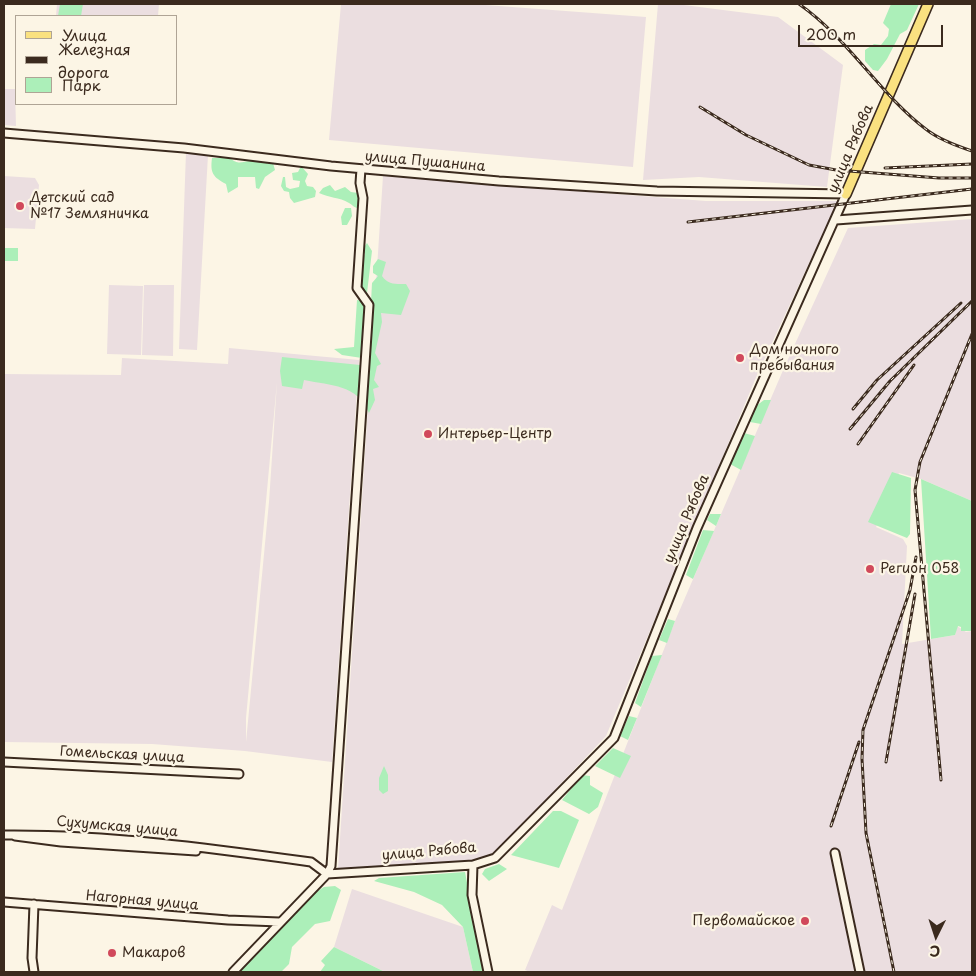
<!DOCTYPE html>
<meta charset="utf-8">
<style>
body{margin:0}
#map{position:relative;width:976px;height:976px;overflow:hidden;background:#fcf5e5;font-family:"Playpen Sans",sans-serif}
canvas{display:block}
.frame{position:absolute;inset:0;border:5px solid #3b2a1e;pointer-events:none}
.legend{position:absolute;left:15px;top:15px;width:162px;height:90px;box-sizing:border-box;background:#fcf5e5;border:1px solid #afa495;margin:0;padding:6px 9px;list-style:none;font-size:15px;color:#3b2a1e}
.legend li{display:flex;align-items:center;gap:10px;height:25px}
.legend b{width:25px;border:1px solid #afa495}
.north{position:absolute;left:911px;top:911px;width:50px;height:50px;-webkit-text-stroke:4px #fcf5e5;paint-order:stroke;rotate:184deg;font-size:14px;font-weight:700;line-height:20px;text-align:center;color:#3b2a1e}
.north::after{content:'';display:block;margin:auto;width:18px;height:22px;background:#3b2a1e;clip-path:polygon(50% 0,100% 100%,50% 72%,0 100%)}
.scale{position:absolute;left:798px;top:25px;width:145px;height:22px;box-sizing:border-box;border:2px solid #3b2a1e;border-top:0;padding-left:6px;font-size:15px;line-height:18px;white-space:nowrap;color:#3b2a1e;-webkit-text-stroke:4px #fcf5e5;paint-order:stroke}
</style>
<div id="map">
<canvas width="976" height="976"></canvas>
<div class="frame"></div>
<ul class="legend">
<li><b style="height:6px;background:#fae180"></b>Улица</li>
<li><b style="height:6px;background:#3b2a1e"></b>Железная дорога</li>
<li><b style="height:14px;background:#acefb9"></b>Парк</li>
</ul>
<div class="north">С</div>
<div class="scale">200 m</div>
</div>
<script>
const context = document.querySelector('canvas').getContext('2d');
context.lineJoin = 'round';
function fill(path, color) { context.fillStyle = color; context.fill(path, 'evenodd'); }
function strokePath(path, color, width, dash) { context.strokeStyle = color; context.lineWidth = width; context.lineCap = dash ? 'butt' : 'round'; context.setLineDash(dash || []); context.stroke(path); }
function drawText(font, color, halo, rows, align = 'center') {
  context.font = font + ' "Playpen Sans",sans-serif'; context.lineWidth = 4.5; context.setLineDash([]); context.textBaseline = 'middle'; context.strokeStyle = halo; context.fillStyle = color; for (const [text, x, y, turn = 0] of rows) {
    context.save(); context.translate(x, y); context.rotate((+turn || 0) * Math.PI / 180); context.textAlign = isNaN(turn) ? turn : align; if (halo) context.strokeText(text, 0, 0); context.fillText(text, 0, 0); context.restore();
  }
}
const built = new Path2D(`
 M57,4H159L158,16H56Z
 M341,4H472L646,17L633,167L329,140Z
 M658,4H676L778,17L843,65L827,187L699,177L643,180Z
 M4,89H15L16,126L4,125Z
 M186,152L208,155L197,350L179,349Z
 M4,176L35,178L39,185L35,229L4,228Z
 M383,176L706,201H838L757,375L606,736L497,851L474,863L338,869Z
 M972,219V501L921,479L899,473L876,527L903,539L907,546L902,644L955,635L957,626L966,632L972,631V972H530L525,970L552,905L562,910L675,621L784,368L848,228Z
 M109,285L143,286L141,355L107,354Z
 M144,285H174L173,356L142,355Z
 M229,348L359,360L332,762L245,751L152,744L4,742V374L121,375L122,358L228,364ZM277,382L269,502L246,742V718Z
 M352,889L463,927L473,972H385L334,947Z`);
const green = new Path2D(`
 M60,4H83L81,16H58Z
 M891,4H919L907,30L900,34L887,59L878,71L873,70L865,61V50L874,44L881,45L888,36L889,29L883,23Z
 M212,158H230C239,166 242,161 252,161C259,161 266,163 273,163L275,170L265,177L259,189L256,188L255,177H238V187L228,193L226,184C213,177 210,173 212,158Z
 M301,166L308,174L305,181L307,186L313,187L316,191L315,197L294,203L290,198L289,192L284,191L281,186L283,177H285L286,187L290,189L299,187L300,181L293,180L292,173L298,172Z
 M330,185L335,191L345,187L351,192L358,193L360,197V208C354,208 354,206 349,203C339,197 329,198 319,193L323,188Z
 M345,208H351L352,216L347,225H342L341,217Z
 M367,243L372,251L367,293L361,287C360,276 359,264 365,254L362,250Z
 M4,248H18V261H4Z
 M378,259L386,262L382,276C388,285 396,284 406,284L410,291L401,315L381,313L382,322L375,353L381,364L377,366L374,380L379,387L373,389L375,400L369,413C357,384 332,386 304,380L302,389L282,386L280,371L282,357L360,365L362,358L342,355L334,349L354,347L357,300L371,302L372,283L378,276L373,273V266Z
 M764,400H771L761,424L750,422L756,406Z
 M744,433L755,436L741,470L730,464Z
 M892,472L911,478L910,534L907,538L868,522Z
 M921,479L972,501V631H961V627L958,626L955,635L931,639Z
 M710,514H721L716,526L707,520Z
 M703,530L714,531L693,579L686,575Z
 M668,619L675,621L667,643L659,640Z
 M662,655L641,707L635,703L652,656Z
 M629,716L637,718L628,740L620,736Z
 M613,748L631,756L620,778L595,766Z
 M384,766L388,775V791L383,794L379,790V778Z
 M582,775L590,776V785L603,793L598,807L589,814L562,800Z
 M553,811H561L579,820L559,868L511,855Z
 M499,864L507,869L489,881L482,874L485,869Z
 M465,872L484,972H473L463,927L442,905L414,892L374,881L379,878Z
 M335,886L341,890L330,921L315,924L292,947L289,964L282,971L240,972L241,969L316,892L324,887Z
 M334,947L385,972H320L325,965L321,961Z`);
const minor = new Path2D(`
 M4,133L184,148L331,166L499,181L657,191L846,194L697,528L614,738L495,858L473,865L327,874L233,972
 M836,220L972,210
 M4,762L239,774
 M4,835C107,834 209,848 311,862L327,874L331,866L369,305L357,288L363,198L360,183L361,169
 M15,836L61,842L196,851
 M835,853L860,972
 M473,865L472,895L488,972
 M4,902L228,920L279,922
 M34,972L32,958L34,904`);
const major = new Path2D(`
 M846,194L928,4`);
const rail = new Path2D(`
 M799,4C849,39 879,94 927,130C940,140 957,146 972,151
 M700,107L746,135L809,165L836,170L939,178H972
 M885,168L972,164
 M688,222L972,189
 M853,409L877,380L961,303
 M850,429L890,381L972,301
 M858,444L914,365
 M886,762L915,594
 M941,780L915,490L920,462L972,334
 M831,826L859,742
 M894,972L866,833L862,759L863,730L910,590L916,557`);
const markers = [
 [20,206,5,"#d1495b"],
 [740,358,5,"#d1495b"],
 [428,434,5,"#d1495b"],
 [870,569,5,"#d1495b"],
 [805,921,5,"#d1495b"],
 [112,953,5,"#d1495b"]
];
const streetNames = [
 ["улица Рябова",851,149,-67],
 ["улица Пушанина",425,162,5],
 ["улица Рябова",687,519,-67],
 ["Гомельская улица",122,755,3],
 ["Сухумская улица",117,827,5],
 ["улица Рябова",429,852,-5],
 ["Нагорная улица",142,901,5]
];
const poiNames = [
 ["Детский сад",30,198],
 ["№17 Земляничка",30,214],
 ["Дом ночного",750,350],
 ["пребывания",750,366],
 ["Интерьер-Центр",438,434],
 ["Регион 058",880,569],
 ["Первомайское",795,921,"right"],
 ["Макаров",122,953]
];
fill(built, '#ebdee0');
fill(green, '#acefb9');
strokePath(minor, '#3b2a1e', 11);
strokePath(major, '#3b2a1e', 12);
strokePath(minor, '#fcf5e5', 7);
strokePath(major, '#fae180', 9);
strokePath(rail, '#3b2a1e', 3);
strokePath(rail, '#fcf5e5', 1, [4]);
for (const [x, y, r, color] of markers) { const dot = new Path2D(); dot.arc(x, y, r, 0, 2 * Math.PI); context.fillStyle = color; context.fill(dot); strokePath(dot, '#fcf5e5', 2); }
drawText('14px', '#3b2a1e', '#fcf5e5', streetNames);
drawText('14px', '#3b2a1e', '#fcf5e5', poiNames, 'left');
</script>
